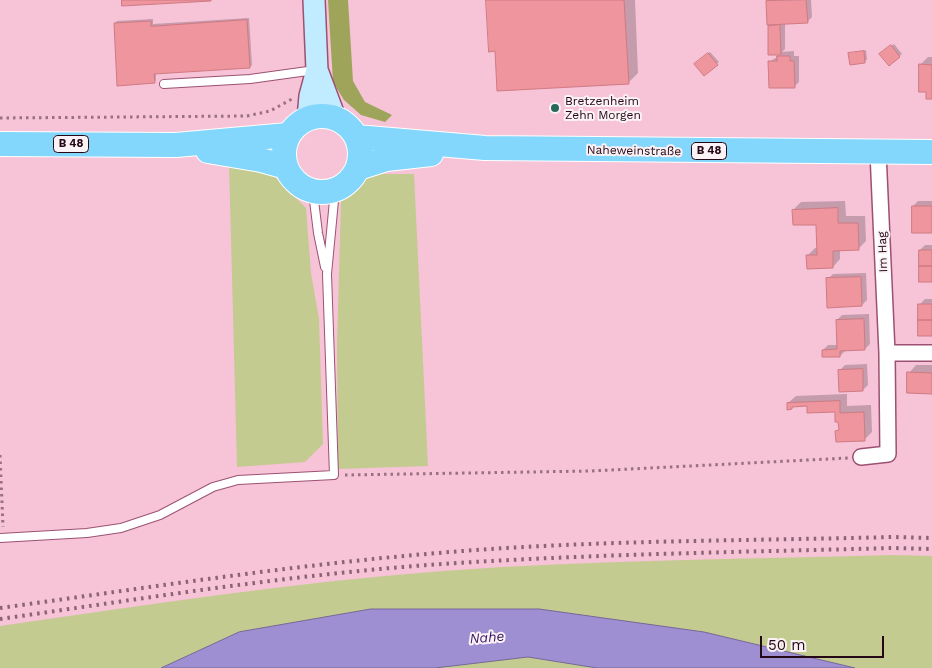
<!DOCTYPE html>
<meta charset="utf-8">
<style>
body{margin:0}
#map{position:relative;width:932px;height:668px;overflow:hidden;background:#f6c3d7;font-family:"Work Sans",sans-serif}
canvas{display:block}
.scale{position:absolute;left:760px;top:636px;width:124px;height:22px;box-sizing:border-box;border:2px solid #250816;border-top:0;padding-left:6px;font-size:15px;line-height:18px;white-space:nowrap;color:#250816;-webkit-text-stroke:4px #fbf2f5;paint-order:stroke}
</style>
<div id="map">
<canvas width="932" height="668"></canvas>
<div class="scale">50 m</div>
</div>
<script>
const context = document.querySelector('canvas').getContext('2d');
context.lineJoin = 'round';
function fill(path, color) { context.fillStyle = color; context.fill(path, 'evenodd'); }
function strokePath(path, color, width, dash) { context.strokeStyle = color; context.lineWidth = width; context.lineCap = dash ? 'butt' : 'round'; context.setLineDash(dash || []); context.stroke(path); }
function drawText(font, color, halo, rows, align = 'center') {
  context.font = font + ' "Work Sans",sans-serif'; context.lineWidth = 4; context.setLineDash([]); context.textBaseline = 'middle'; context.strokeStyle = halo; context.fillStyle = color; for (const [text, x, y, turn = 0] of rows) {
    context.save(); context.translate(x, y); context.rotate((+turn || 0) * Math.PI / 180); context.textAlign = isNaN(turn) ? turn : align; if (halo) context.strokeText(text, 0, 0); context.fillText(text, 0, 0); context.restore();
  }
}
const green = new Path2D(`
 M229,163L270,172L306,208L311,273L319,319L323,444L305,462L237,467Z
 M371,174H414L428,466L338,469L337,344L341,201Z
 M893,555L932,556V668H0V626C147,605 295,582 443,571C592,560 743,559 893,555Z`);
const forest = new Path2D(`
 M328,0H348L353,81L365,102L392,115L385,122L361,115L344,100L333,82Z`);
const water = new Path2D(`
 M371,609H539L704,632L855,668H597L528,657L435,668H161L239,632Z`);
const shadow = new Path2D(`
 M487,0H635L638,73L628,83L496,50Z
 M768,0H811L812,17L807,22L785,23V49L782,52L794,51V56H799V82L794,87L769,62L782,54H769Z
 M249,18L252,65L250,67L156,72V80L154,82L115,23L117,21L153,19V24Z
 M894,44L902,54L889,64L883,52Z
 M866,50L867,59L865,62L850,54Z
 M710,52L719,62L704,74L696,64Z
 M928,57H932V97L920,65Z
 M845,201L846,216H865L866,241L858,249H840V259L833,267L808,255L815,248H818V223L793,210L801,202Z
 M918,201H932V231L913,206Z
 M925,245H932V281L920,250Z
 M866,273L867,300L862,305L828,279L833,274Z
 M925,299H932V335L920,304Z
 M869,314L870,344L865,349L845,351L840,356L823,350L828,345H838L837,320L842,315Z
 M867,364L868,385L863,390L840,370L845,365Z
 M916,365H932V393L909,373Z
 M847,394V406L871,405L872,432L864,440L837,431L840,428L836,411L808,405L794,406L792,408L788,403L796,396Z`);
const building = new Path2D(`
 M122,0H211V1L122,6Z
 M486,0H624L629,84L497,91L495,51L489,52Z
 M806,0L808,23L767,25L766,1Z
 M247,20L250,68L154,74L155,83L117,86L114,23L151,21V26Z
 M780,25L781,55H768V26Z
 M891,45L900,57L889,66L879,54Z
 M864,51L865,63L850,65L848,53Z
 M708,53L718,65L704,76L694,64Z
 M777,56H790V61H794L795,88H769L768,61H777Z
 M919,64L932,65V99H926V92H919Z
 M912,206H932V233H912Z
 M838,208V223H858L859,250L833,251V268L807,269L806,255H817L816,225H793L792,210Z
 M919,250H932V266H919Z
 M919,266H932V282H919Z
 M861,277L862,306L827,308L826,278Z
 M918,304H932V320H918Z
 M864,319L865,350L840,351V357H822V350L837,349L836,320Z
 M918,320H932V336H918Z
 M863,369V391L839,392L838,370Z
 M907,372L932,373V394L907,393Z
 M840,401V413L864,412L865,441L836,442L835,431L839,430L838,422H835V412L807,413V406L792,407V409L787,410V403Z`);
const path = new Path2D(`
 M0,118L247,116L270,111L292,99
 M0,455L3,527
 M345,475L591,471L848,458`);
const lane = new Path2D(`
 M164,84L250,79L315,70
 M313,192L318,233L325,267
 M0,538L87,533L121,528L160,515L213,487L238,480L334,475L327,274L335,190`);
const street = new Path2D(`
 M887,353H932
 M861,457L888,454L887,353L878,152`);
const secondary = new Path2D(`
 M314,0L317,70L335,118
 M308,118L310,96L317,70`);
const primary = new Path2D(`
 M284 154a38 38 0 1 1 76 0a38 38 0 1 1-76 0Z
 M356,137L485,148L932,152
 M0,144L176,145L288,135
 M208,151L261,160L286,167
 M358,168L386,159L431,154`);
const rail = new Path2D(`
 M0,608C146,588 291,565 438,553C589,540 741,541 892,537L932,538
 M0,619C147,598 294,574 442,564C592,554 743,552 893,548L932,549`);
const markers = [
 [555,108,5,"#276958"]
];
const shields = [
 [71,144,35],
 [709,151,35]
];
const shieldNames = [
 ["B 48",71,144],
 ["B 48",709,151]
];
const poiNames = [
 ["Bretzenheim",565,101],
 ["Zehn Morgen",565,115]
];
const streetNames = [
 ["Naheweinstraße",634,151,1],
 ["Im Hag",883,252,-92]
];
const waterNames = [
 ["Nahe",487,638,-5]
];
fill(green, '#c4cb90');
fill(forest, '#9ea55b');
fill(water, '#9d8fd1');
strokePath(water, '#796699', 1);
fill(shadow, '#0003');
fill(building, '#ee959e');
strokePath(building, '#cf7a83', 1);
strokePath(lane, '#9c5172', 10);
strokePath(street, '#9c5172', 18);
strokePath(secondary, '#9c5172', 24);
strokePath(primary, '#fff', 26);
strokePath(path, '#997081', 3, [2.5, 4]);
strokePath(lane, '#fff', 8);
strokePath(street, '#fff', 15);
strokePath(secondary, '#c1ebfe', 21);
strokePath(primary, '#83d7fc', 24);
strokePath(rail, '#8b6374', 4, [2.5, 5]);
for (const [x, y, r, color] of markers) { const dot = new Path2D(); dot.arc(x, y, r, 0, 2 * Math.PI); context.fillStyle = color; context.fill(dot); strokePath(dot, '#fbf2f5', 2); }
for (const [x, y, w] of shields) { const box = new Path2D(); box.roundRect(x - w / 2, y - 8.5, w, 17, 4); context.fillStyle = '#fbf2f5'; context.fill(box); strokePath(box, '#250816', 1); }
drawText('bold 11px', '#250816', null, shieldNames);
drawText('12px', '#250816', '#fbf2f5', poiNames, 'left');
drawText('12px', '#250816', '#fbf2f5', streetNames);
drawText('italic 14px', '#311463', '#fbf2f5', waterNames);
</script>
